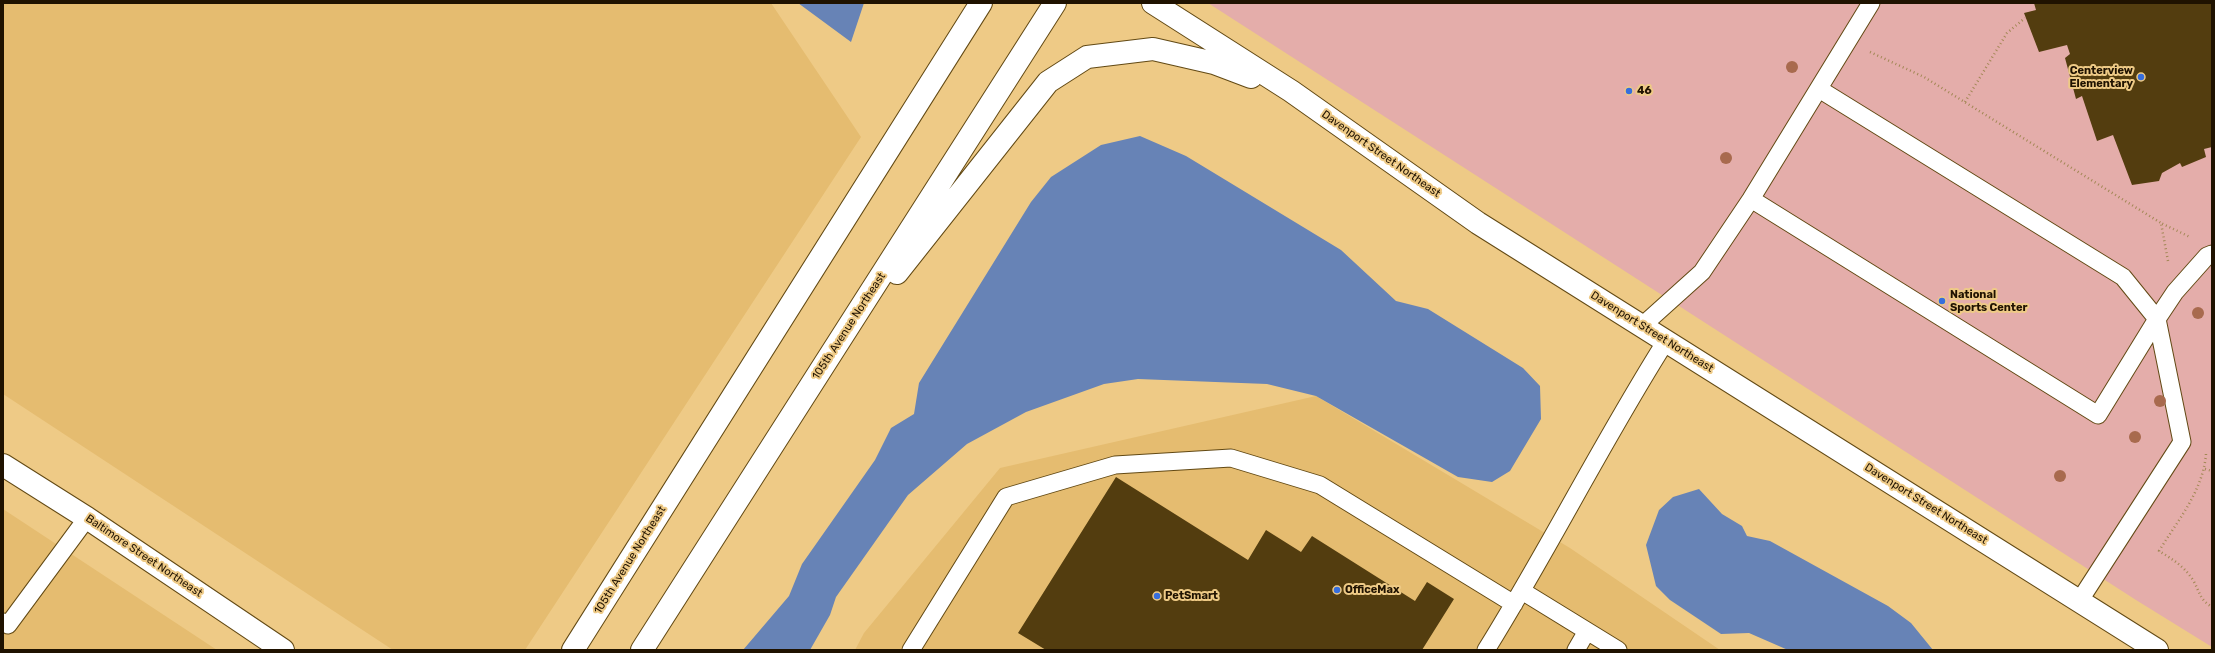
<!DOCTYPE html>
<style>
body{margin:0}
#map{position:relative;width:2215px;height:653px;overflow:hidden;background:#eeca86;font-family:Rubik,sans-serif}
canvas{display:block}
.frame{position:absolute;inset:0;border:4px solid #1f1200;pointer-events:none}
</style>
<div id="map">
<canvas width="2215" height="653"></canvas>
<div class="frame"></div>
</div>
<script>
const context = document.querySelector('canvas').getContext('2d');
context.lineJoin = 'round';
function fill(path, color) { context.fillStyle = color; context.fill(path, 'evenodd'); }
function strokePath(path, color, width, dash) { context.strokeStyle = color; context.lineWidth = width; context.lineCap = dash ? 'butt' : 'round'; context.setLineDash(dash || []); context.stroke(path); }
function drawText(font, color, halo, rows, align = 'center') {
  context.font = font + ' Rubik,sans-serif'; context.lineWidth = 4; context.setLineDash([]); context.textBaseline = 'middle'; context.strokeStyle = halo; context.fillStyle = color; for (const [text, x, y, turn = 0] of rows) {
    context.save(); context.translate(x, y); context.rotate((+turn || 0) * Math.PI / 180); context.textAlign = isNaN(turn) ? turn : align; if (halo) context.strokeText(text, 0, 0); context.fillText(text, 0, 0); context.restore();
  }
}
const built = new Path2D(`
 M3,3H771L861,137L525,650H393L3,394Z
 M1316,396L1570,548L1720,650H855L864,633L1000,468Z
 M3,509L217,650H3Z`);
const green = new Path2D(`
 M1208,3H2212V647L2136,600Z`);
const water = new Path2D(`
 M798,3H864L851,42Z
 M1140,136L1186,156L1341,250L1396,301L1428,309L1523,368L1540,386L1541,419L1510,471L1492,482L1458,477L1316,396L1267,384L1138,379L1104,384L1026,412L967,444L908,495L836,597L830,615L810,650H743L789,596L802,564L875,460L891,428L914,414L919,383L1031,202L1051,177L1101,145Z
 M1699,489L1722,514L1742,526L1747,536L1770,541L1888,606L1911,623L1933,650H1788L1749,633L1721,634L1670,600L1656,586L1646,545L1659,510L1673,497Z`);
const building = new Path2D(`
 M2034,3H2212V147L2204,149L2206,157L2182,167L2180,163L2162,173L2159,181L2132,185L2113,135L2097,141L2082,96L2076,99L2065,58L2070,54L2067,45L2039,52L2024,13L2036,10Z
 M1116,477L1248,560L1266,530L1301,552L1312,536L1415,601L1427,582L1454,599L1422,650H1046L1018,633Z`);
const path = new Path2D(`
 M1870,52L1924,77L2161,223
 M1965,102L2007,33L2025,18
 M2168,261L2161,223L2190,237
 M2206,454C2203,491 2178,520 2159,551C2172,559 2184,566 2193,580C2200,592 2199,599 2212,607
 M2205,469L2212,471`);
const lane = new Path2D(`
 M1751,199L2098,415L2157,319L2123,277L1819,89
 M1642,326L1702,272L1751,199L1871,3
 M1522,591L1618,650
 M2080,600L2182,442L2157,319L2175,292L2207,256L2212,254
 M3,622L8,625L87,518
 M911,650L1006,497L1115,465L1231,458L1320,485L1514,604
 M1486,650C1549,549 1602,442 1666,341
 M1576,650L1587,631`);
const street = new Path2D(`
 M3,465L87,518L283,650`);
const secondary = new Path2D(`
 M1153,3L1291,91L1478,223L2157,650
 M897,273L1048,82L1087,57L1153,49L1214,63L1251,77
 M573,650L981,3
 M642,650L1055,3`);
const trees = [
 [1792,67],
 [1726,158],
 [2198,313],
 [2160,401],
 [2135,437],
 [2060,476]
];
const markers = [
 [2141,77,4,"#366edd"],
 [1629,91,4,"#366edd"],
 [1942,301,4,"#366edd"],
 [1337,590,4,"#366edd"],
 [1157,596,4,"#366edd"]
];
const poiNames = [
 ["Centerview",2133,71,"right"],
 ["Elementary",2133,84,"right"],
 ["46",1637,91],
 ["National",1950,295],
 ["Sports Center",1950,308],
 ["OfficeMax",1345,590],
 ["PetSmart",1165,596]
];
const streetNames = [
 ["Davenport Street Northeast",1381,154,35],
 ["105th Avenue Northeast",849,326,-57],
 ["Davenport Street Northeast",1652,332,32],
 ["Davenport Street Northeast",1926,504,32],
 ["Baltimore Street Northeast",144,556,34],
 ["105th Avenue Northeast",630,560,-58]
];
fill(built, '#e5bc70');
fill(green, '#e4adaa');
fill(water, '#6783b6');
fill(building, '#533d0f');
strokePath(lane, '#624914', 19);
strokePath(street, '#624914', 24);
strokePath(secondary, '#624914', 24);
strokePath(path, '#a28755', 2.5, [1, 3]);
strokePath(lane, '#fff', 17);
strokePath(street, '#fff', 22);
strokePath(secondary, '#fff', 22);
context.fillStyle = '#a86a4e';
for (const [x, y] of trees) { context.beginPath(); context.arc(x, y, 6, 0, 2 * Math.PI); context.fill(); }
for (const [x, y, r, color] of markers) { const dot = new Path2D(); dot.arc(x, y, r, 0, 2 * Math.PI); context.fillStyle = color; context.fill(dot); strokePath(dot, '#eeca86', 1.5); }
drawText('bold 11px', '#1f1200', '#eeca86', poiNames, 'left');
drawText('11px', '#1f1200', '#eeca86', streetNames);
</script>
